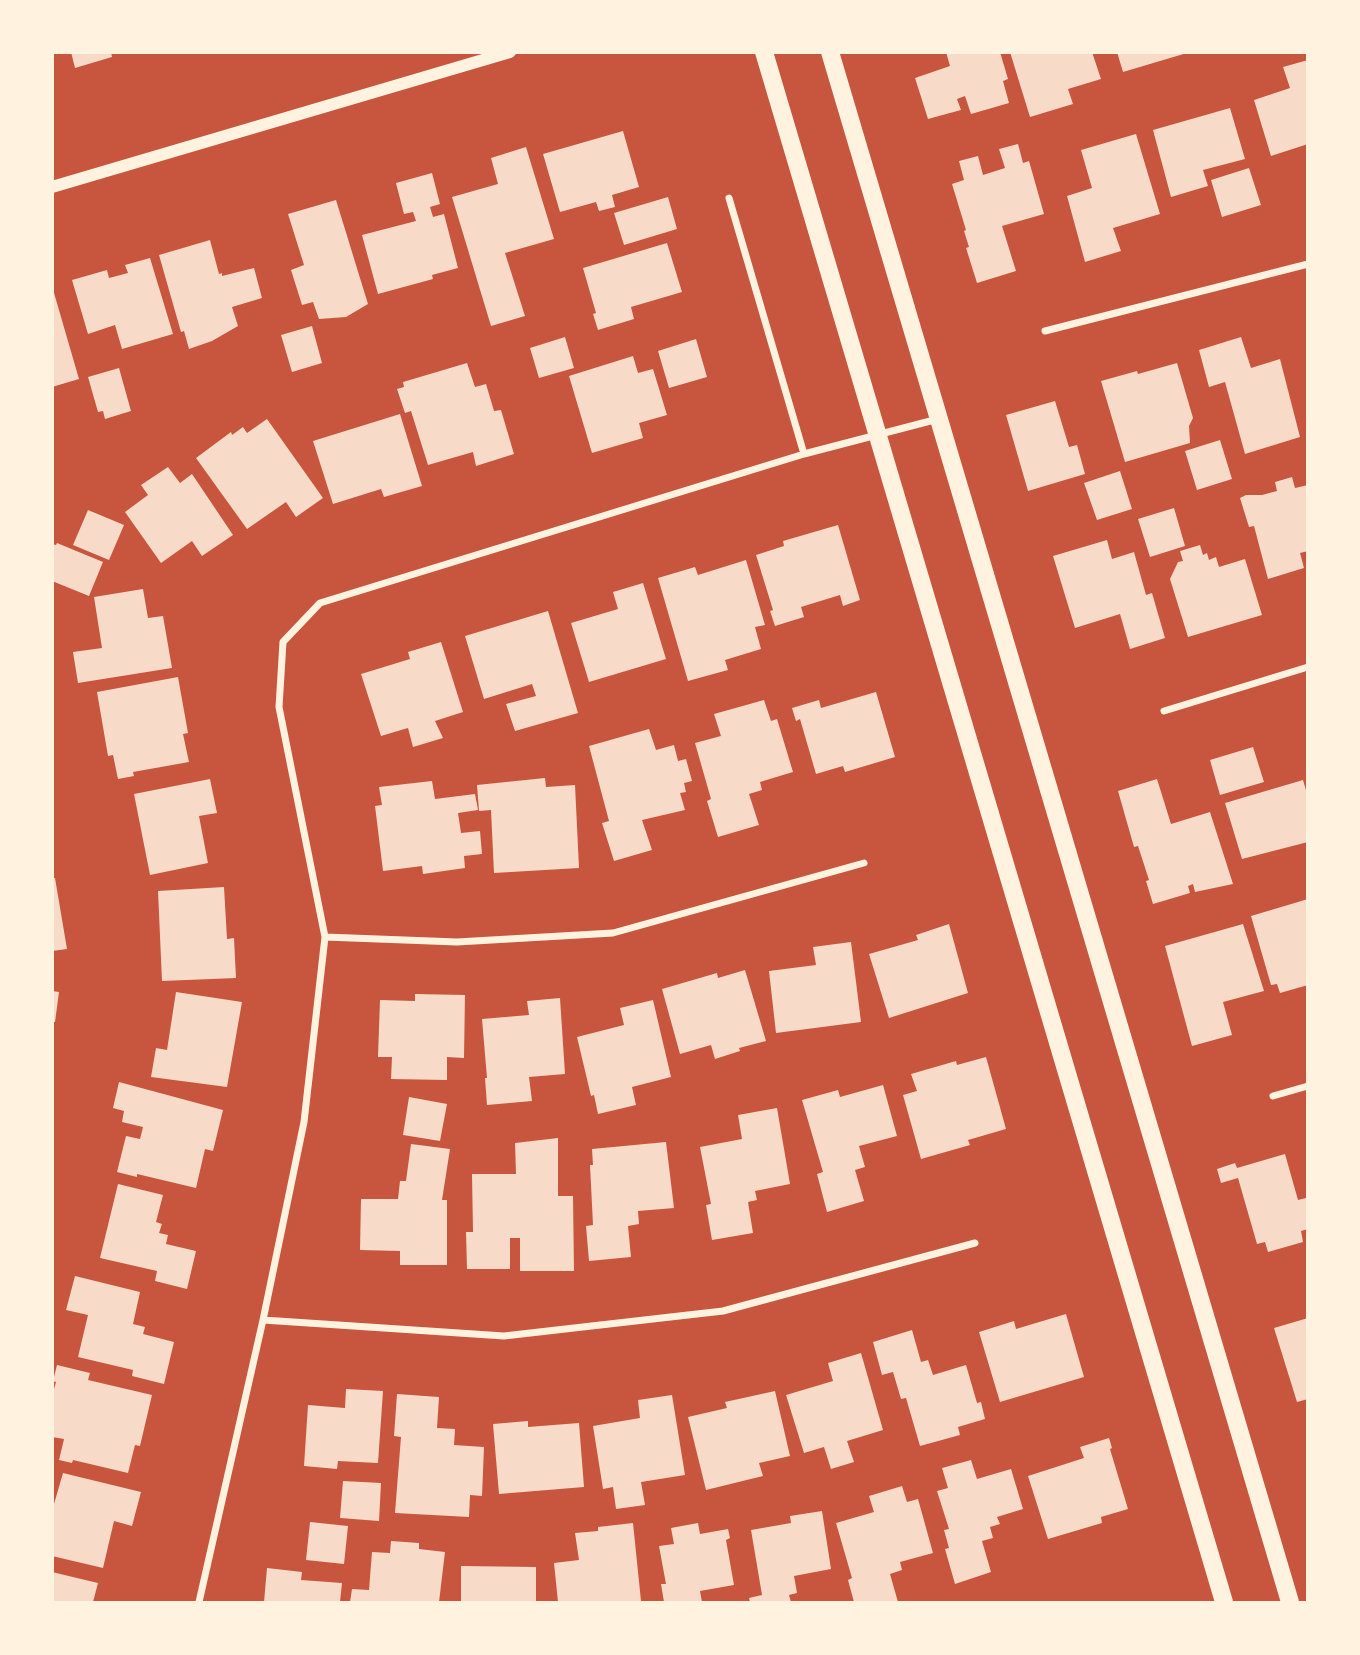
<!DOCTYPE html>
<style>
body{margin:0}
#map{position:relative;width:1360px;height:1655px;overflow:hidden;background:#c8553d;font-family:"Titillium Web",sans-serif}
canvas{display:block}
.frame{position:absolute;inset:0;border:54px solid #fff3e0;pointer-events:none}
</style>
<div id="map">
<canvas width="1360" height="1655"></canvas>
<div class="frame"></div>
</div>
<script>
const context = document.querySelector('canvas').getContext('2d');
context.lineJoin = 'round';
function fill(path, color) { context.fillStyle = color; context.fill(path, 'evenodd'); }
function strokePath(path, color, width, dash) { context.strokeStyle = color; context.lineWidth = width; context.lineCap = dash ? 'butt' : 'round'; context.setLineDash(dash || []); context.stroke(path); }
const building = new Path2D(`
 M71,52H111L112,57L75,68Z
 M946,52H1000L1008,79L1003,81L1009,103L971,114L965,96L957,99L961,110L928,119L915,78L950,66Z
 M1010,52H1092L1101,79L1068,89L1073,104L1030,117Z
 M1117,52H1187V53L1123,72Z
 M1308,60V144L1271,156L1254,100L1290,88L1283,67Z
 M1230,108L1245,159L1203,170L1208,186L1171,197L1153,130Z
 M623,131L639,187L612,195L615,207L599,211L596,202L560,212L543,154Z
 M1136,134L1160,214L1113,228L1121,251L1085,262L1067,196L1092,188L1081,150Z
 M1018,144L1023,163L1029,161L1044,214L1002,226L1016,271L977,283L966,248L969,247L964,231L966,230L952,184L964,180L959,161L978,156L983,175L1005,168L999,149Z
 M526,147L554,239L505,253L525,316L491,326L452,197L498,184L491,158Z
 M1249,168L1261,205L1222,217L1211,180Z
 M432,173L440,204L430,207L433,217L444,214L458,268L432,275L433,279L378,294L362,235L416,221L413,212L404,214L396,183Z
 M668,197L677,229L624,245L614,213Z
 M336,200L368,304L346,317L319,319L313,302L302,305L291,270L304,265L288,214Z
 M210,240L219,274L222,273V276L254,268L262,298L232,307L238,326L212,341L189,349L184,331L181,332L159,255Z
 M667,243L682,292L631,307L634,319L598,330L593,314L596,313L583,268Z
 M150,258L173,334L122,349L115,325L88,334L72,280L107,270L109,278L128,273L125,265Z
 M52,286L79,379L52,387Z
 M312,326L322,363L292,372L281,335Z
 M565,337L574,368L539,378L530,348Z
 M1241,337L1251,368L1280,359L1300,437L1245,454L1225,382L1209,387L1199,350Z
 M696,339L707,377L669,388L658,351Z
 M633,356L638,373L653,369L667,415L639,423L643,438L592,453L569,376Z
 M467,363L475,387L486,384L494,411L501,410L514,454L476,466L473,452L428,465L411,411L405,413L397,389L404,387L403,382Z
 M1177,363L1193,418L1189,426L1190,443L1125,462L1101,381L1137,371L1138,374Z
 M119,368L131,411L105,419L103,411L98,412L88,377Z
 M1055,401L1069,447L1077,445L1085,474L1028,491L1006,415Z
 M400,414L422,486L384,497L381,489L333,504L313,441Z
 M267,419L323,498L296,517L286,502L247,529L196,458L231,432L232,435L243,427L247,433Z
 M1220,440L1232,479L1197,490L1185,451Z
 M168,467L180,483L192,474L233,535L202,556L192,541L161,563L125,512L148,495L141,485Z
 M1120,471L1132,509L1097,520L1084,483Z
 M1292,477L1295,488L1308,485V551L1300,553L1304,568L1268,579L1254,526L1249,527L1240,498L1246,495H1262L1277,491L1275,482Z
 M1174,508L1185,546L1150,557L1138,519Z
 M88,510L124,525L109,560L73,545Z
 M838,525L860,600L843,606L840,595L801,607L804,617L775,626L770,611L773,610L756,555L784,546L783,541Z
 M1107,540L1112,559L1134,552L1146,595L1152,593L1165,638L1130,649L1120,614L1075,628L1053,556Z
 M57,543L103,562L89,596L52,581V544L56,545Z
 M1200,545L1203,555L1207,553L1209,560L1216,557L1219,567L1245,559L1262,615L1188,637L1170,579L1178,562L1183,561L1180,551Z
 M746,560L765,625L755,627L761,649L725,660L728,670L688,681L658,578L695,567L698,575Z
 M643,583L666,659L589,682L571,623L618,609L613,592Z
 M143,589L148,618L163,616L172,668L78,683L73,652L102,648L94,597Z
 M548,611L578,713L515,731L506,704L536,696L532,684L484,699L465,636Z
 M441,642L463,712L435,721L443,738L413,747L408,728L381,736L361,674L410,659L408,652Z
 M178,677L188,733L183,734L189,762L133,772L134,776L118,779L113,755L108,756L97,692Z
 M876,692L895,757L845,772L843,766L816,774L800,719L796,721L792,708L819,700L821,708Z
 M764,700L771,721L777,719L793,772L760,782L762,790L749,794L759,825L718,837L707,801L711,799L695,743L721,736L714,714Z
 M649,729L656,750L674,745L678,761L686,759L692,781L684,783L686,792L680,793L685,810L642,820L652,850L614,861L602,823L609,821L589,746Z
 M1253,747L1264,782L1220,795L1210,760Z
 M545,778L546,787L575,785L579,868L494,873L491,810L479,811L477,785Z
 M210,779L217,813L199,816L208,863L150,875L134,794Z
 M1157,779L1171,824L1210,812L1233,884L1195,892L1193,884L1188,886L1190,893L1153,904L1146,881L1149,880L1138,846L1134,847L1118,791Z
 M1303,780L1308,797V842L1242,859L1225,803Z
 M432,781L435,799L475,794L478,810L458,813L461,833L480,831L482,854L464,856L465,868L423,874L422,866L383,871L375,806L382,805L379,787Z
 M52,878H55L67,949L52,951Z
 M224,887L227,939L234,938L236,978L162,981L158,891Z
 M1308,899V985L1280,993L1277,984L1271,985L1251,916Z
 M949,924L968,993L889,1018L869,954L918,940L916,935Z
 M1243,924L1264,991L1223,1002L1232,1035L1192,1046L1165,946Z
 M851,942L861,1022L776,1033L769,971L816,965L813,947Z
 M745,970L766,1041L739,1048L740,1051L715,1059L711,1045L680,1054L662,989L717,973L718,978Z
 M52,991L59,992L55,1022H52Z
 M176,992L242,1002L227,1087L151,1077L156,1048L167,1050Z
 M415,994L465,995L464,1058L447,1057V1080L391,1079L392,1057H378L380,1000L415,1001Z
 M560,998L565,1074L529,1077L532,1101L487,1105L485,1078H487L482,1019L529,1015L527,1001Z
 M653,1000L671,1077L632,1087L636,1105L598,1114L594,1095L591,1096L577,1037L624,1025L620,1008Z
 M986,1057L1006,1129L968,1140L970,1145L921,1159L903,1095L917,1091L911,1074L956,1061L957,1065Z
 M119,1082L223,1110L213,1151L205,1149L196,1188L137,1174V1177L117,1172L126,1136L140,1139L143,1127L122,1122L124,1111L113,1108Z
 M883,1085L897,1136L859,1146L865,1167L855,1170L864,1201L827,1212L817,1174L823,1172L802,1100L838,1090L840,1097Z
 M409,1097L447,1104L440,1141L403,1135Z
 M777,1108L790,1184L755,1191L757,1200L748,1202L753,1233L712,1240L706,1205L711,1204L700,1147L742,1139L738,1115Z
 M558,1138V1196H573L574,1271H520V1238H510V1269H467L466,1232H473L472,1174H516L515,1143Z
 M666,1142L674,1208L638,1211L639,1224L628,1226L631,1257L589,1261L586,1226L593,1225L590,1165H593L592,1149Z
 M411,1144L450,1149L442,1200H447V1265H400V1251L360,1250L361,1199H398L400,1181H406Z
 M1285,1154L1298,1200L1306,1198L1308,1229L1301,1231L1303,1242L1268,1252L1265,1242L1257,1244L1238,1178L1221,1183L1217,1169L1235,1163L1237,1168Z
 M118,1184L163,1195L156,1222L162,1224L159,1233L168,1235L166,1244L196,1251L187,1289L155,1281L157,1271L100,1258Z
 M75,1276L140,1292L133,1324L145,1327L143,1334L174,1342L164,1384L132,1376L133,1370L78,1357L88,1315L66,1310Z
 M1066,1314L1084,1377L1000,1402L979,1332L1014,1321L1016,1329Z
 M1308,1318V1399L1297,1402L1274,1328Z
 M912,1330L921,1362L928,1360L933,1375L966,1365L977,1403L981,1402L985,1419L958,1427L960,1435L920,1446L906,1398L901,1399L893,1372L882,1375L873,1342Z
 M861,1353L883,1430L847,1441L854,1462L831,1469L824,1447L804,1453L786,1395L833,1381L828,1363Z
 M57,1365L90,1373L88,1380L152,1395L140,1446L135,1445L128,1473L73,1460L72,1463L59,1460L64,1439L52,1437V1396L56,1382L53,1381Z
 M346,1389L383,1391L378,1463L338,1461L337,1469L304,1466L308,1405L345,1408Z
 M775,1391L790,1456L759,1463L763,1476L706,1490L688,1417L727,1408L725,1402Z
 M397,1394L439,1397L437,1428L455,1429L454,1445L484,1447L482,1496L470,1495L469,1517L395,1513L401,1437L394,1436Z
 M672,1395L685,1475L641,1482L645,1505L616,1509L613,1487L603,1489L593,1426L640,1418L638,1400Z
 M528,1421V1427L579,1423L584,1487L499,1494L493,1424Z
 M1109,1438L1112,1448L1110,1449L1128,1509L1101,1517L1102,1523L1048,1539L1028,1476L1084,1458L1080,1447Z
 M971,1460L977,1479L1011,1469L1023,1509L997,1517L1000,1524L990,1527L993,1538L982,1541L991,1572L955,1584L945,1549L949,1548L944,1530L949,1529L937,1491L948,1488L942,1468Z
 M63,1473L141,1492L132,1526L114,1521L103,1568L52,1556V1511Z
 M343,1481L381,1483L379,1521L340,1518Z
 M902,1486L907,1502L918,1499L933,1553L900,1562L902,1570L890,1574L898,1602H854L848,1580L852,1578L836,1523L874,1512L869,1496Z
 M822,1511L831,1569L794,1576L797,1593L789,1595L791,1602H750L749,1598L762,1595L751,1530L791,1523L790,1516Z
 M310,1522L348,1526L344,1564L306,1560Z
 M633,1523L641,1601L558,1602L554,1563L579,1560L575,1533L598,1531V1527Z
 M698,1523L700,1534L728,1529L730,1538L726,1540L734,1585L700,1591L702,1602H664L661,1584H666L659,1546L674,1544L671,1528Z
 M391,1541L419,1543V1549L445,1552L439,1602H350L352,1589L369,1590L372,1552L390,1553Z
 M461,1566L536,1567V1602H461Z
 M267,1568L302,1572L301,1580L342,1583L340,1602H264Z
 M52,1572L98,1583L93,1602H52Z`);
const minor = new Path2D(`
 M729,198L804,454
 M1045,331L1308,264
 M1164,711L1308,667
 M325,937L457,942L613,933L864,863
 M1273,1096L1308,1086
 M263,1320L504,1336L723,1311L975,1243
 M199,1602L263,1320L304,1122L325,937L279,707L283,642L320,603L804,454L938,419`);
const tertiary = new Path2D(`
 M52,187L510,52`);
const primary = new Path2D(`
 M764,52C920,569 1068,1087 1224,1602
 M830,52L1290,1602`);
fill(building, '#f7dbc8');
strokePath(minor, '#fff3e0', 7);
strokePath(tertiary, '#fff3e0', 12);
strokePath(primary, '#fff3e0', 18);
</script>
